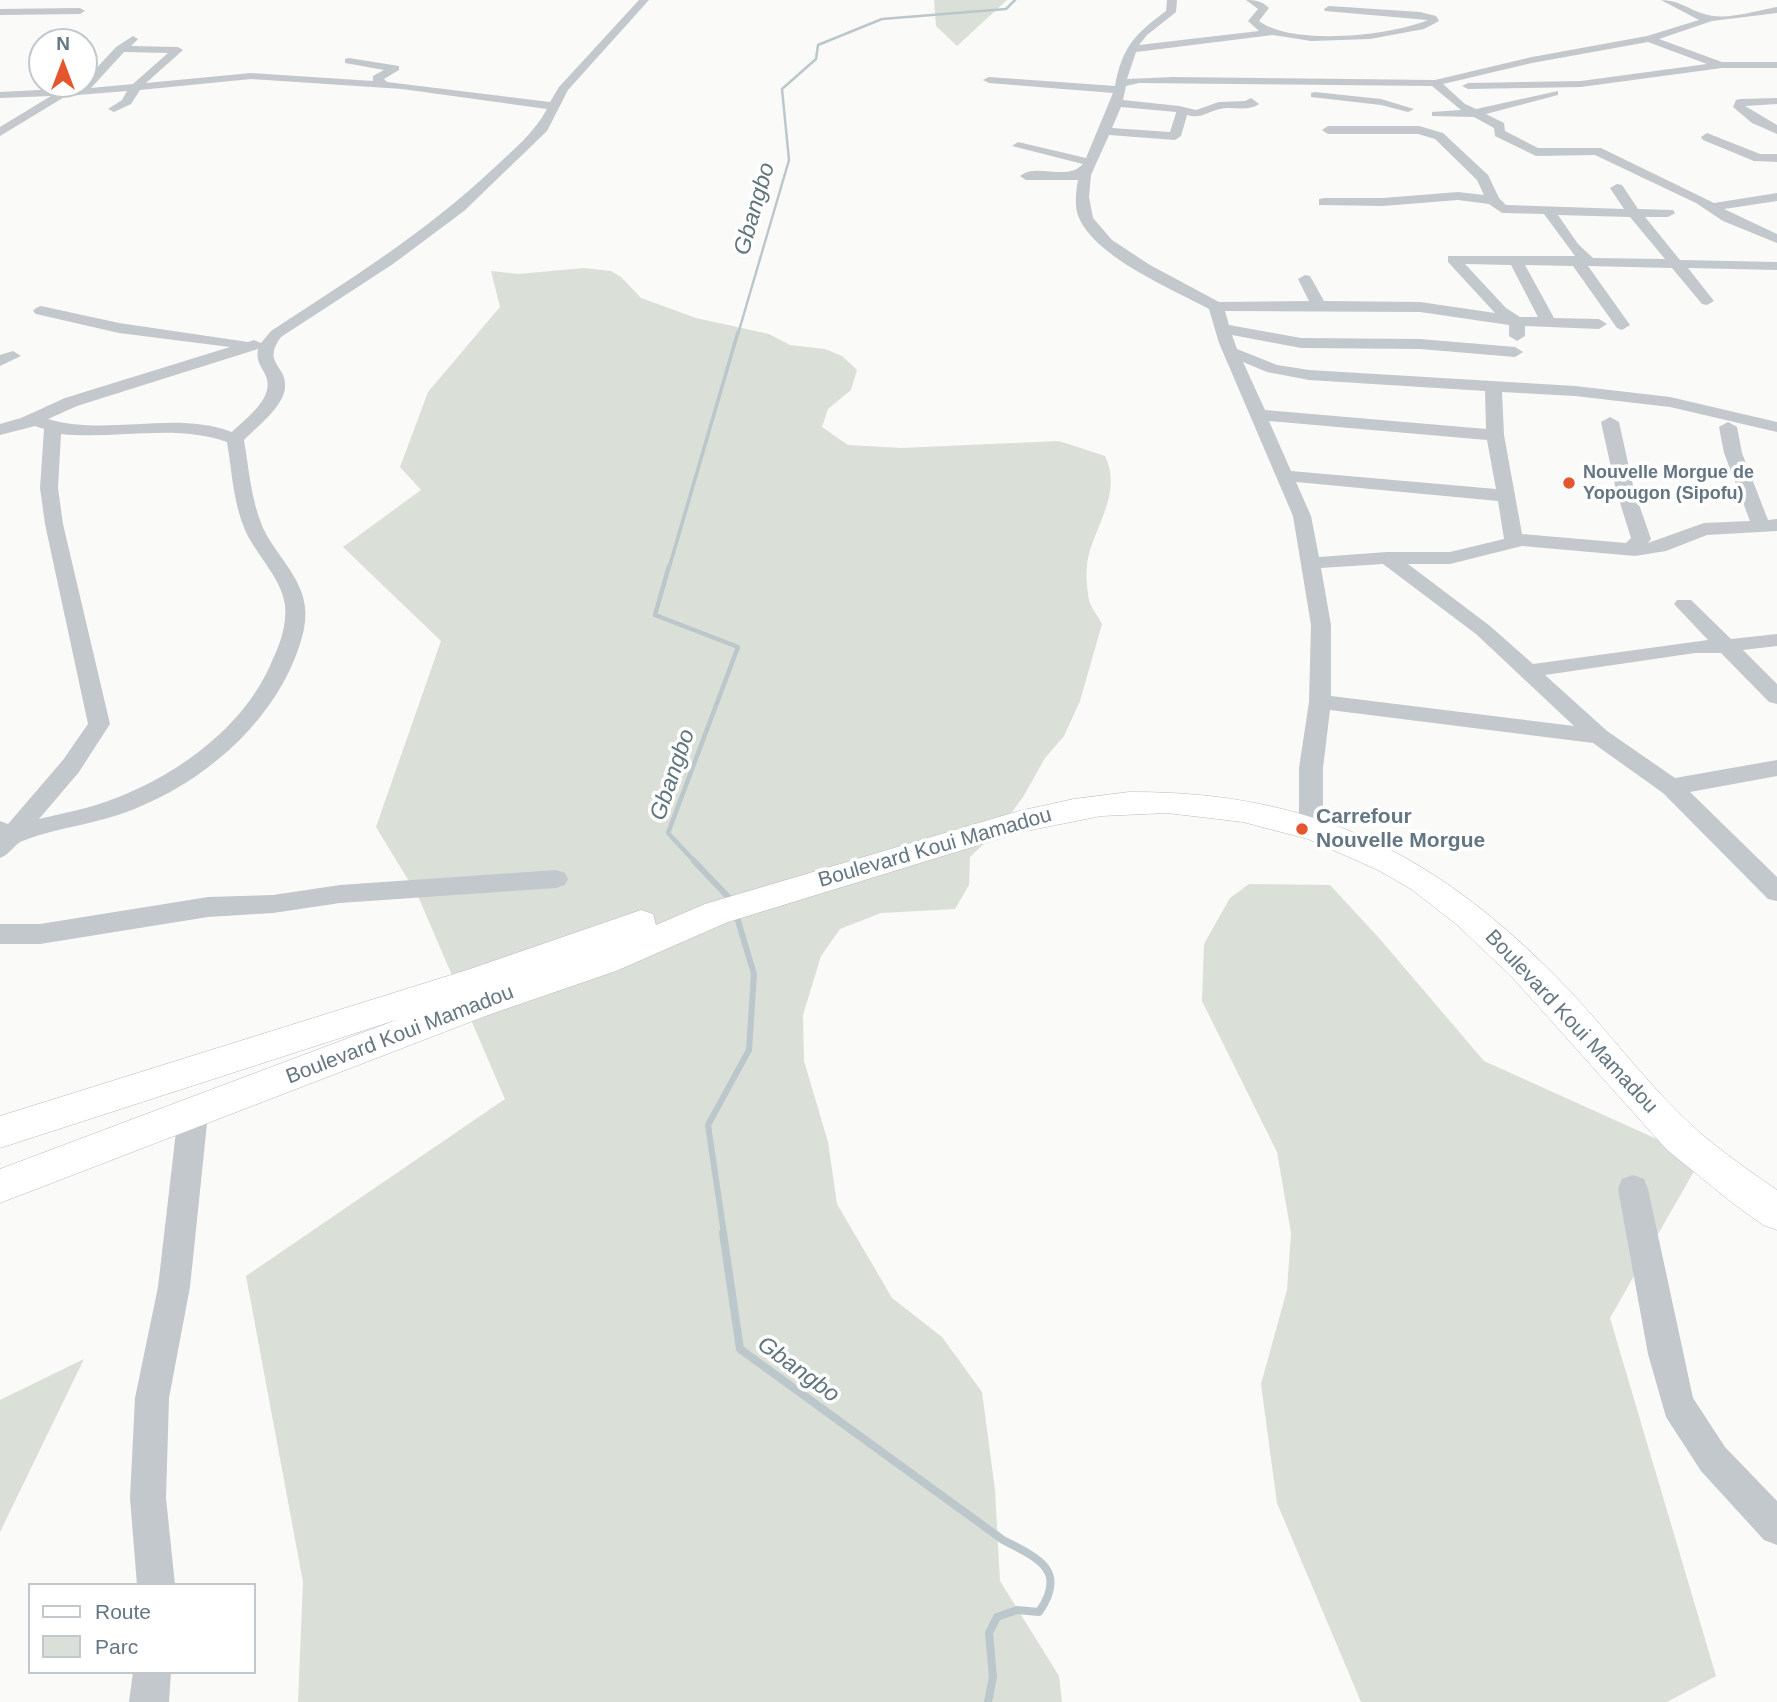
<!DOCTYPE html>
<style>
body{margin:0}
#map{position:relative;width:1777px;height:1702px;overflow:hidden;background:#fafaf8;font-family:Helvetica,sans-serif}
canvas{display:block}
.legend{position:absolute;left:28px;top:1583px;width:228px;height:91px;box-sizing:border-box;background:#fff;border:2px solid #c1c8cd;margin:0;padding:9px 12px;list-style:none;font-size:21px;color:#657683}
.legend li{display:flex;align-items:center;gap:14px;height:35px}
.legend b{width:35px;border:2px solid #c1c8cd}
.north{position:absolute;left:28px;top:28px;width:70px;height:70px;box-sizing:border-box;background:#fff;border:2px solid #c1c8cd;border-radius:50%;rotate:0deg;font-size:19px;font-weight:700;line-height:28px;text-align:center;color:#657683}
.north::after{content:'';display:block;margin:auto;width:24px;height:32px;background:#e4572e;clip-path:polygon(50% 0,100% 100%,50% 72%,0 100%)}
</style>
<div id="map">
<canvas width="1777" height="1702"></canvas>
<ul class="legend">
<li><b style="height:9px;background:#fff"></b>Route</li>
<li><b style="height:19px;background:#dadfd7"></b>Parc</li>
</ul>
<div class="north">N</div>
</div>
<script>
const context = document.querySelector('canvas').getContext('2d');
context.lineJoin = 'round';
function fill(path, color) { context.fillStyle = color; context.fill(path, 'evenodd'); }
function strokePath(path, color, width, dash) { context.strokeStyle = color; context.lineWidth = width; context.lineCap = dash ? 'butt' : 'round'; context.setLineDash(dash || []); context.stroke(path); }
function drawText(font, color, halo, rows, align = 'center') {
  context.font = font + ' Helvetica,sans-serif'; context.lineWidth = 7; context.setLineDash([]); context.textBaseline = 'middle'; context.strokeStyle = halo; context.fillStyle = color; for (const [text, x, y, turn = 0] of rows) {
    context.save(); context.translate(x, y); context.rotate((+turn || 0) * Math.PI / 180); context.textAlign = isNaN(turn) ? turn : align; if (halo) context.strokeText(text, 0, 0); context.fillText(text, 0, 0); context.restore();
  }
}
const green = new Path2D(`
 M934,0H1007L957,46L936,26Z
 M584,268L611,271L621,277L641,298L696,318L769,334L790,345L825,349L842,356L857,370L851,390L828,409L822,427L848,445L901,448L1059,441L1105,456C1121,489 1100,519 1090,550C1085,566 1086,584 1089,600C1091,608 1098,616 1102,624L1080,701L1064,736L1045,758L1023,797L1001,827L970,857L969,885L955,909L881,913L840,929L821,956L803,1015L804,1061L828,1142L837,1204L892,1298L942,1337L982,1392L995,1490L1000,1581L1059,1676L1062,1702H298L303,1582L246,1276L505,1099L418,896L376,827L441,641L343,547L421,490L400,467L428,392L500,307L491,271L518,274Z
 M1249,884L1330,885L1379,938L1484,1061L1701,1159L1610,1318L1716,1676L1667,1702H1361L1277,1503L1261,1384L1287,1290L1291,1233L1277,1152L1202,1001L1204,944L1230,898Z
 M84,1359L0,1532V1400Z`);
const streamFar4 = new Path2D(`
 M738,334L789,160L782,89L816,59L818,45L882,19L1006,9L1015,0`);
const streamFar3 = new Path2D(`
 M669,568L738,332`);
const streamFar2 = new Path2D(`
 M669,566L655,615L738,647L668,833L696,863`);
const streamFar1 = new Path2D(`
 M694,861L732,901
 M724,1234L708,1125L749,1050L754,974L736,914`);
const stream = new Path2D(`
 M723,1233L740,1349L1003,1540C1038,1558 1068,1570 1039,1612L1017,1610L997,1617L989,1633L993,1677L988,1702`);
const minor = new Path2D(`
 M639,0H649L568,90L547,131L464,211L393,264L281,337C261,364 288,365 285,388C283,407 257,427 244,440C249,469 251,500 263,528C275,554 302,577 305,607C307,625 301,642 295,658C267,728 201,783 132,810C97,824 59,827 25,840C14,843 11,854 0,858V821L8,824L63,760L88,724L45,524L40,488L44,429L35,426L0,435V424L21,418L65,398L230,347L119,333L36,314L33,311L36,308L41,306L119,323L248,342L254,340L261,343L271,331C349,280 426,232 494,168C514,149 534,133 547,109L402,89L251,79L140,90L131,104L114,112L108,109L122,100L127,91L66,96L0,136V127L51,96L0,98V92L78,88L116,47L133,36L138,39L131,46L178,47L183,50L146,83L251,73L373,81V76L384,70L345,63V59L349,58L399,66V70L384,79L387,82L550,102L559,87ZM124,52L168,53L133,84L91,88ZM258,349C256,360 260,365 265,374C277,397 246,418 232,432C173,410 107,437 48,419L77,406ZM61,434C115,440 175,423 227,442C232,471 233,502 245,530C256,555 281,577 285,605C287,625 280,644 272,661C246,725 179,774 116,798C91,808 65,813 39,819L79,772L110,724L63,524L58,488Z
 M1167,0H1177L1176,12L1147,35L1139,45L1259,31L1248,21L1258,9L1246,0C1256,0 1262,1 1269,8L1259,21C1292,46 1390,36 1428,20L1325,11L1324,9L1329,6L1420,12L1436,16L1439,21L1424,29L1370,39L1311,41L1273,35L1136,52L1127,79L1173,77L1435,80L1532,57L1647,36L1699,20L1661,0C1678,0 1688,9 1704,14C1725,21 1755,11 1777,7V13L1712,21L1659,39L1722,62H1777V68H1722L1581,87L1468,89L1462,86L1468,83L1581,81L1707,64L1648,42L1532,63L1443,84L1465,104L1476,109L1558,91V95L1486,114L1504,123L1505,131L1538,148H1601L1714,203L1777,193V201L1724,209L1777,234V243L1723,221L1696,203L1595,155L1536,156L1495,136L1494,128L1474,117L1432,116V112L1461,110L1432,86L1139,83L1126,86L1123,100L1179,106L1196,110L1219,102L1245,101L1251,98L1259,104C1248,112 1232,106 1220,109C1207,112 1201,119 1187,115L1181,136L1175,140L1109,135L1091,175L1089,197L1093,218L1112,240L1150,265L1219,302L1309,301L1298,279L1305,275L1310,276L1324,301L1420,302L1495,313L1448,262V256H1575L1544,214L1502,213L1489,204L1458,200L1383,206L1319,205V199L1324,198H1383L1458,192L1484,195L1477,180L1435,139L1418,134H1328L1322,130L1328,126H1419L1443,133L1488,175L1499,198L1506,205L1624,209L1610,188L1617,184L1622,185L1638,209L1673,210L1675,213L1668,217H1645L1680,260L1777,262V270L1688,268L1714,301L1707,305L1702,304L1672,268L1588,266L1630,325L1622,330L1617,328L1573,266L1525,265L1554,318L1599,319L1607,324L1599,329L1525,326V336L1517,341L1509,336V325L1420,312L1225,311L1229,325L1301,338L1420,339L1515,347L1523,352L1515,357L1420,349L1301,348L1232,335L1237,349L1277,365L1309,370L1575,386L1670,397L1777,422V432L1670,407L1575,396L1502,392L1504,435L1522,534L1626,543L1631,538L1616,490L1601,422L1610,417L1619,422L1634,490L1651,539L1648,543L1704,523L1750,521L1724,453L1719,427L1728,422L1737,427L1742,453L1768,520L1777,519V531L1707,535L1666,551L1635,556L1522,546L1450,564H1408L1490,626L1533,664L1708,640L1674,604L1677,600H1691L1731,639L1777,634V646L1743,650L1777,684V704L1769,702L1721,653H1695L1545,675L1607,731L1675,778L1777,760V776L1690,792L1777,877V901L1768,899L1663,793L1593,743L1330,710L1323,768V813L1319,819L1311,821L1303,819L1299,813V768L1309,702L1311,625L1293,516L1219,343L1209,309C1172,289 1097,258 1079,218C1074,207 1076,191 1078,180H1026L1020,176C1037,162 1066,182 1083,164L1012,146L1018,142L1086,158L1113,93L989,83L983,80L989,77L1115,86C1122,47 1135,34 1166,11ZM1121,107L1176,112V113L1170,132L1112,128ZM1558,215L1630,217L1665,259L1593,258L1578,244ZM1465,264L1511,265L1538,317H1520L1506,308ZM1243,362L1267,372L1309,380L1485,391L1486,429L1265,410ZM1269,421L1487,440L1496,489L1291,471ZM1296,482L1498,501L1504,539L1450,552H1387L1319,557L1311,516ZM1383,564L1476,634L1574,726L1331,696V625L1321,568Z
 M0,9L80,8L85,11L80,14L0,15Z
 M1315,92L1381,99L1414,109L1408,112L1381,105L1311,97V93Z
 M1777,98V104L1745,106L1777,125V134L1752,123L1733,107L1736,100L1740,99Z
 M1707,133L1760,154H1777V162L1754,161L1703,140L1701,137Z
 M13,351L21,356L0,366V355Z
 M556,870L565,873L568,879L565,885L556,888L340,903L273,913L208,917L40,944H0V924H40L208,897L273,895L340,885Z
 M193,1102L203,1105L208,1114L190,1287L169,1398L166,1498L175,1585H137L130,1498L135,1398L158,1287L178,1114L183,1105Z
 M1633,1175L1644,1179L1648,1189L1693,1398L1725,1447L1777,1501V1545L1764,1540L1701,1471L1666,1417L1648,1354L1618,1189L1622,1179Z
 M133,1672H171L169,1702H129Z`);
const major = new Path2D(`
 M1129,792C1316,791 1441,856 1568,989C1607,1030 1641,1076 1681,1115C1710,1144 1744,1167 1777,1190V1230L1763,1225L1735,1205L1667,1150L1512,977L1456,924L1411,889L1378,870L1308,839L1243,822L1167,813L1101,816L1021,832L728,922L616,971L491,1014L0,1203V1169L399,1019L0,1148V1116L470,969L641,910L653,914L656,925L705,904L1019,811L1074,799Z`);
const markers = [
 [1569,483,7,"#e4572e"],
 [1302,829,7,"#e4572e"]
];
const farPoinames = [
 ["Nouvelle Morgue de",1583,473],
 ["Yopougon (Sipofu)",1583,494]
];
const poiNames = [
 ["Carrefour",1316,817],
 ["Nouvelle Morgue",1316,841]
];
const streetNames = [
 ["Boulevard Koui Mamadou",935,848,-16],
 ["Boulevard Koui Mamadou",1571,1022,47],
 ["Boulevard Koui Mamadou",400,1035,-21]
];
const waterNames = [
 ["Gbangbo",755,209,-74],
 ["Gbangbo",673,775,-71],
 ["Gbangbo",798,1370,36]
];
fill(green, '#dadfd7');
strokePath(streamFar4, '#bbc7cb', 2.5);
strokePath(streamFar3, '#bbc7cb', 3.5);
strokePath(streamFar2, '#bbc7cb', 4.5);
strokePath(streamFar1, '#bbc7cb', 6);
strokePath(stream, '#bbc7cb', 8);
strokePath(major, '#b5babe', 1);
fill(minor, '#c3c8cc');
fill(major, '#fff');
for (const [x, y, r, color] of markers) { const dot = new Path2D(); dot.arc(x, y, r, 0, 2 * Math.PI); context.fillStyle = color; context.fill(dot); strokePath(dot, '#fff', 2.5); }
drawText('bold 18px', '#657683', '#fff', farPoinames, 'left');
drawText('bold 21px', '#657683', '#fff', poiNames, 'left');
drawText('21px', '#657683', '#fff', streetNames);
drawText('italic 23px', '#60757c', '#fff', waterNames);
</script>
